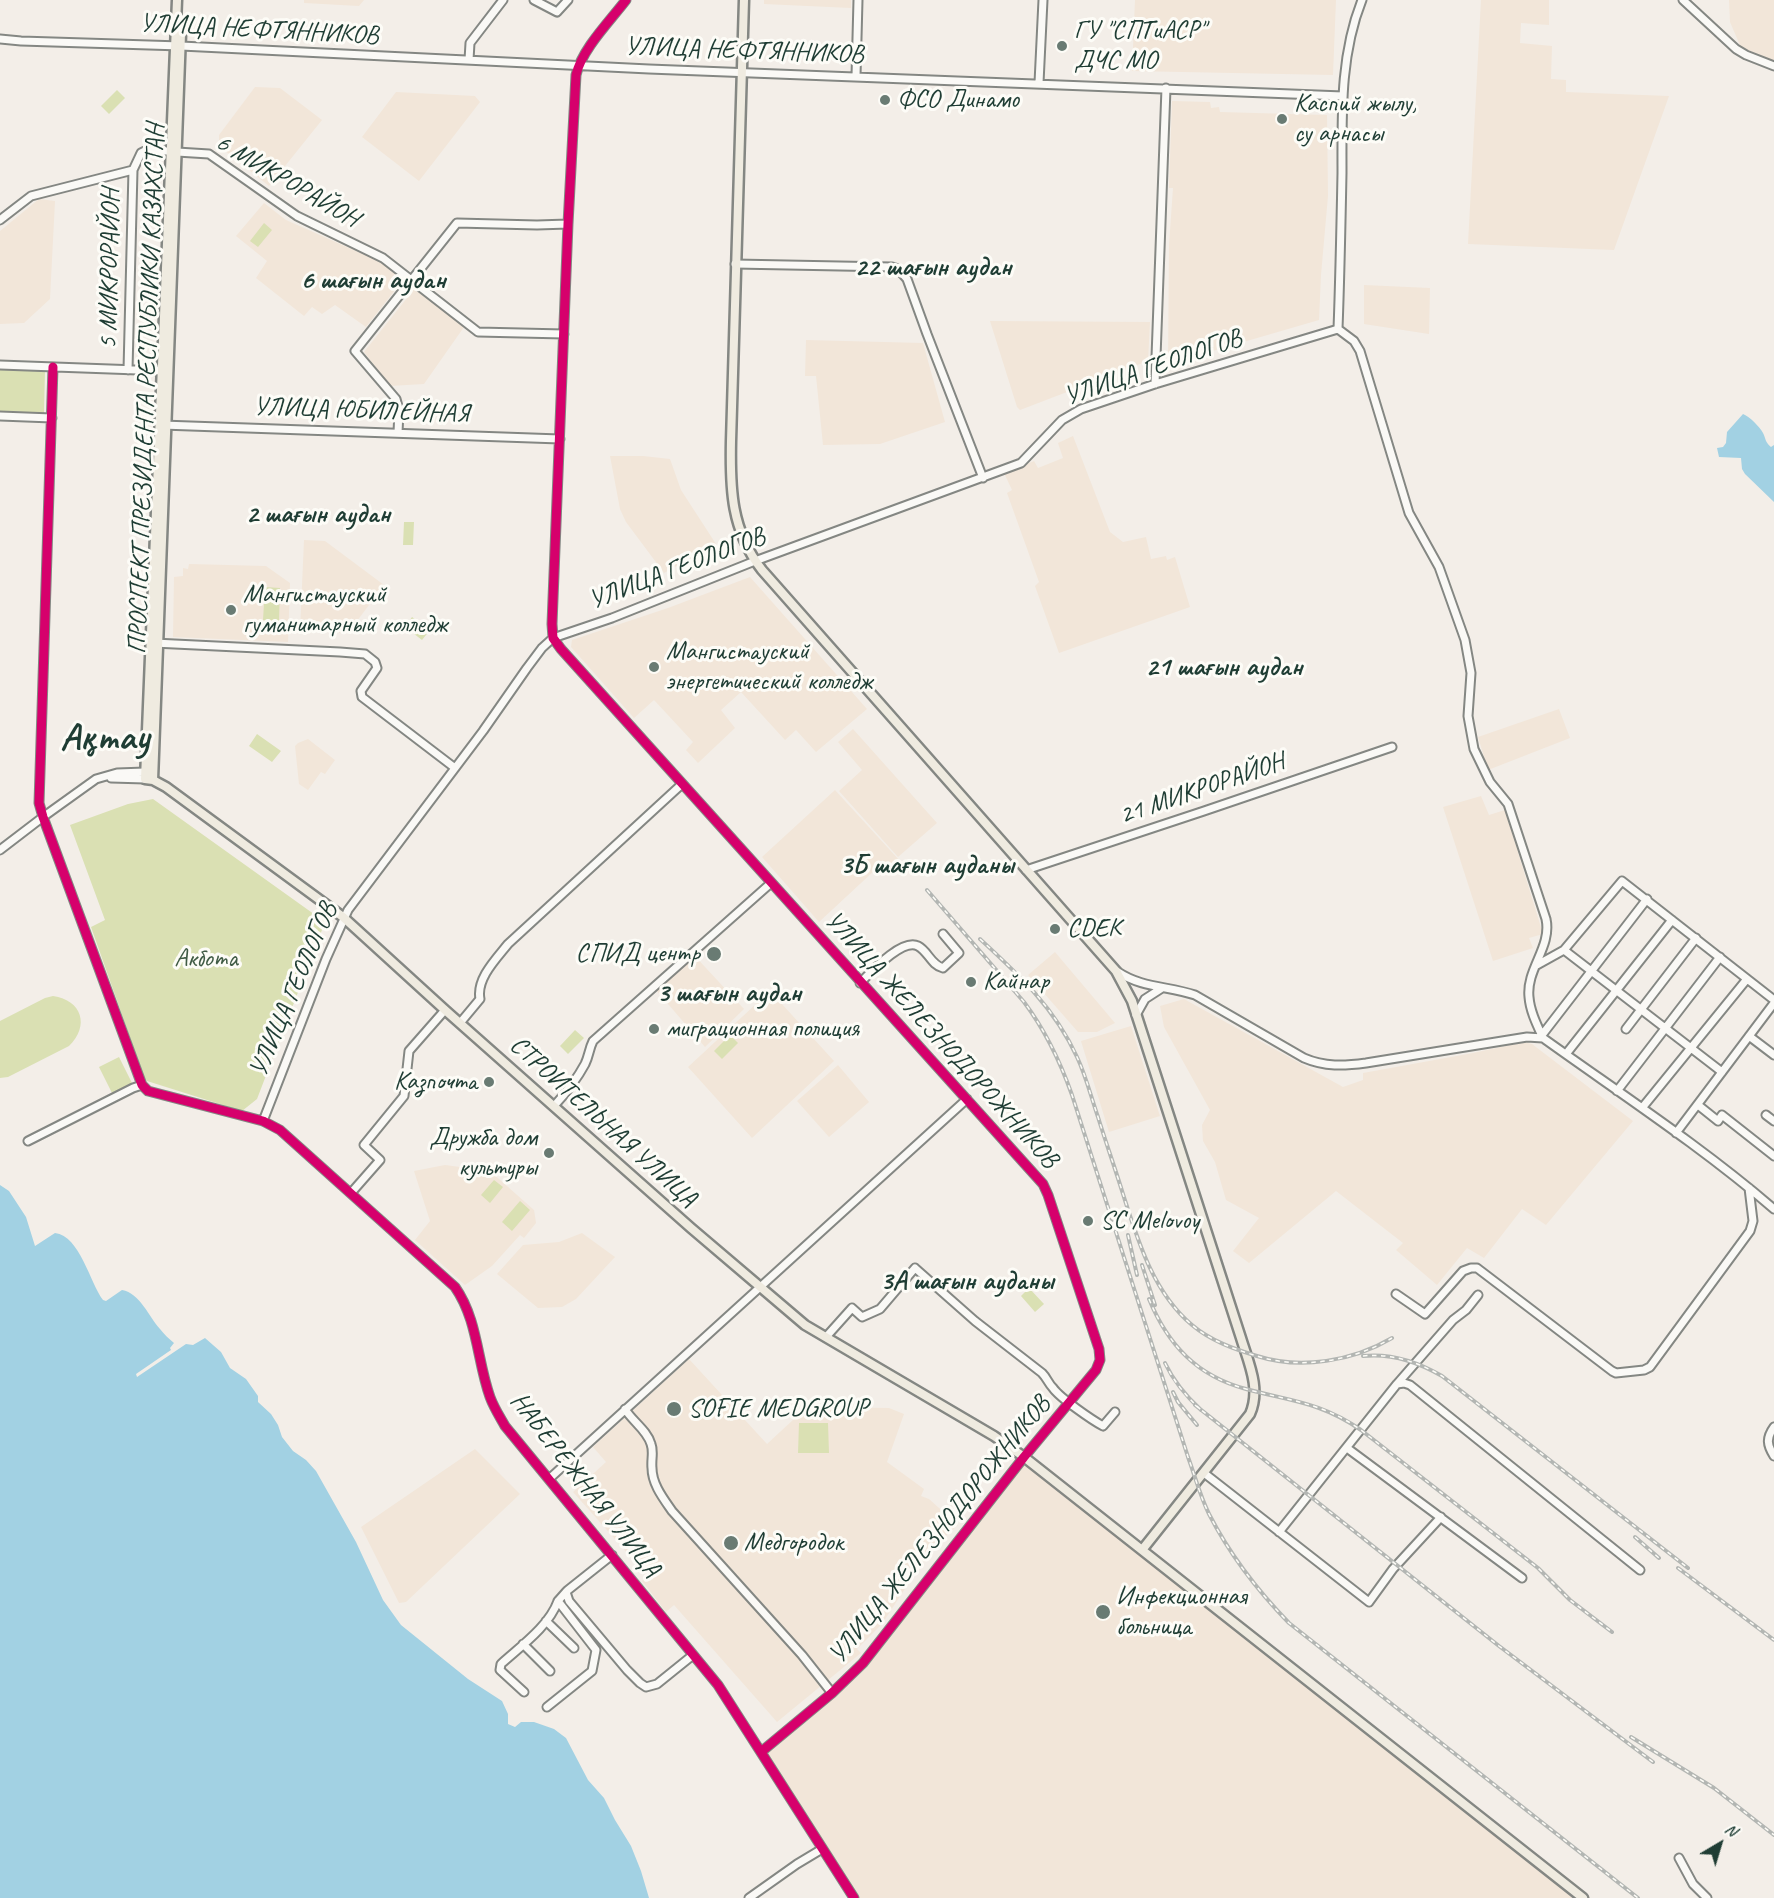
<!DOCTYPE html>
<meta charset="utf-8">
<style>
body{margin:0}
#map{position:relative;width:1774px;height:1898px;overflow:hidden;background:#f3eee8;font-family:Caveat,sans-serif}
canvas{display:block}
.north{position:absolute;left:1690px;top:1814px;width:60px;height:60px;-webkit-text-stroke:4px #fdfcf7;paint-order:stroke;rotate:38deg;font-size:16px;font-weight:700;line-height:24px;text-align:center;color:#1f3d34}
.north::after{content:'';display:block;margin:auto;width:21px;height:27px;background:#1f3d34;clip-path:polygon(50% 0,100% 100%,50% 72%,0 100%)}
</style>
<div id="map">
<canvas width="1774" height="1898"></canvas>
<div class="north">N</div>
</div>
<script>
const context = document.querySelector('canvas').getContext('2d');
context.lineJoin = 'round';
function fill(path, color) { context.fillStyle = color; context.fill(path, 'evenodd'); }
function strokePath(path, color, width, dash) { context.strokeStyle = color; context.lineWidth = width; context.lineCap = dash ? 'butt' : 'round'; context.setLineDash(dash || []); context.stroke(path); }
function drawText(font, color, halo, rows, align = 'center') {
  context.font = font + ' Caveat,sans-serif'; context.lineWidth = 6; context.setLineDash([]); context.textBaseline = 'middle'; context.strokeStyle = halo; context.fillStyle = color; for (const [text, x, y, turn = 0] of rows) {
    context.save(); context.translate(x, y); context.rotate((+turn || 0) * Math.PI / 180); context.textAlign = isNaN(turn) ? turn : align; if (halo) context.strokeText(text, 0, 0); context.fillText(text, 0, 0); context.restore();
  }
}
const built = new Path2D(`
 M304,0H364L359,6L304,3Z
 M764,0H851V8L764,4Z
 M1135,0H1336L1333,75L1132,71Z
 M1481,0H1549V25L1521,23L1520,43L1552,46L1551,79L1566,80V92L1669,96L1614,250L1468,244Z
 M1729,0H1774V60H1765L1742,50L1730,22Z
 M255,87L280,88L322,120L269,186L219,146V135Z
 M396,92L475,96L480,102L419,181L362,137Z
 M1172,101L1210,102L1211,108L1219,107L1220,112L1327,115L1328,196L1321,275L1319,320L1168,364L1169,245L1173,188H1169Z
 M39,199L55,201L50,299L24,323L0,324V231Z
 M264,203L286,220L383,263L403,280L366,327L335,305L322,314L312,307L304,316L256,278L267,261L236,236Z
 M1364,285L1430,288L1429,334L1364,324Z
 M415,288L464,327L424,384L390,386L364,352Z
 M990,321L1150,322L1148,361L1020,410L1017,407Z
 M806,340L923,343L945,422L880,444L823,445L816,376H805Z
 M1073,436L1110,532L1123,542L1146,537L1151,559L1166,556L1167,560L1175,557L1190,607L1059,653L1035,586L1039,582L1007,493L1012,490L1004,473L1034,461L1038,468L1063,458L1058,443Z
 M610,456H643L670,459L681,490L716,544L664,573L626,522L620,509Z
 M304,540L325,541L384,585L348,633L300,631Z
 M189,564L266,566L290,583L288,642L173,637L174,577L183,576V568L188,569Z
 M750,577L867,709L816,752L796,730L785,740L741,692L721,710L735,728L698,763L686,750L693,742L654,700L634,718L571,647L572,640L668,608Z
 M1559,709L1570,738L1488,770L1478,737Z
 M853,729L937,823L898,857L839,791L862,770L838,742Z
 M308,739L335,760L325,774L321,772L308,790L299,784L295,746L298,743Z
 M835,790L900,861L883,875L874,871L819,922L762,857Z
 M1481,796L1489,815L1505,810L1543,934L1529,938L1533,948L1493,961L1443,807Z
 M1055,952L1115,1023L1097,1032H1078L1028,975Z
 M693,954L744,1009L705,1047L656,990Z
 M770,991L834,1061L752,1138L688,1067Z
 M1184,999L1343,1087L1363,1080V1073L1473,1053L1524,1042L1532,1044L1633,1121L1546,1225L1522,1209L1484,1258L1467,1248L1437,1285L1396,1250L1403,1243L1336,1191L1249,1263L1233,1251L1259,1218L1226,1200L1215,1162L1203,1141L1202,1125L1210,1110L1164,1027L1160,1006Z
 M1131,1026L1160,1116L1109,1132L1081,1041Z
 M838,1065L869,1102L829,1137L797,1101Z
 M445,1165L490,1171L534,1210L536,1223L524,1238L520,1235L492,1266L465,1285L415,1240L430,1221L414,1171Z
 M582,1233L615,1257L576,1299L562,1307L538,1308L497,1274L523,1245L559,1242Z
 M689,1359L767,1444L807,1407L889,1408L904,1414L887,1462L924,1489L921,1496L929,1499L958,1525L931,1549L933,1555L925,1562L918,1559L903,1574L908,1584L882,1624L857,1649L861,1653L777,1722L674,1605L666,1612L642,1581L647,1575L573,1492L606,1462L593,1447Z
 M475,1449L520,1494L406,1602L399,1603L361,1527Z
 M1024,1457L1583,1898H855L761,1752L849,1678Z`);
const green = new Path2D(`
 M117,90L125,98L109,114L101,106Z
 M264,223L272,230L258,247L250,241Z
 M0,368L45,370L44,413L0,411Z
 M404,522H414L413,545H403Z
 M265,587L280,588L279,621L263,620Z
 M412,617L430,630L422,640L405,627Z
 M257,734L281,751L272,762L249,746Z
 M153,799L325,922L257,1099L242,1111L147,1081L144,1077L91,927L105,920L70,825L128,804Z
 M53,996C82,1000 90,1026 69,1046L8,1077L0,1078V1021L45,998Z
 M575,1030L584,1038L568,1054L560,1046Z
 M730,1035L738,1043L722,1059L714,1051Z
 M119,1057L132,1083L112,1093L99,1067Z
 M494,1180L503,1187L490,1203L481,1195Z
 M520,1201L530,1210L512,1231L502,1222Z
 M1029,1288L1044,1304L1035,1312L1021,1296Z
 M799,1423H828L829,1453H798Z`);
const water = new Path2D(`
 M1743,414C1749,416 1760,427 1763,433C1766,439 1765,442 1771,447L1774,445V502L1745,474L1742,469L1741,458L1719,457L1717,448L1723,447L1726,443L1727,432Z
 M0,1185L9,1191L26,1217L35,1246L55,1233C80,1236 90,1283 103,1300L106,1301L122,1290C140,1293 149,1317 160,1329C164,1334 169,1339 174,1343L170,1348L171,1350L136,1374L137,1377L186,1344L193,1345L205,1338L221,1352L230,1368L246,1379L258,1396V1402L271,1414L278,1425L282,1437L293,1451L306,1460L316,1471L356,1542L383,1600L401,1625L468,1679L502,1701L508,1714V1724L515,1727L521,1722H534L554,1729L566,1738L588,1780L604,1798L615,1820L631,1846L641,1871L649,1898H0Z`);
const minor = new Path2D(`
 M534,0L557,12L568,0
 M626,0C610,21 582,49 576,75L568,224L552,624L553,638L561,649L1043,1184L1048,1195L1099,1349L1100,1360L1096,1370L1024,1457L863,1663L832,1693L761,1752
 M1683,0L1736,49L1746,55L1774,66
 M0,39L21,41L181,46L649,69L1343,96
 M469,60L470,43L503,0
 M856,76L858,0
 M1039,83L1043,0
 M177,152L209,154L297,216L383,258L478,332L564,334
 M0,220L31,196L133,170
 M735,264L892,267L898,269L907,279L927,334L983,478
 M1338,329L1354,341L1360,351L1409,513L1439,567L1465,640L1471,673L1468,716L1474,749L1490,782L1508,804L1546,919C1552,947 1526,969 1529,997C1530,1011 1537,1025 1543,1038
 M1338,329C1340,277 1341,225 1342,173C1342,114 1340,55 1362,0
 M0,365L165,371
 M53,367L39,803L43,817L142,1085L148,1091L263,1121L280,1130L455,1287C478,1320 477,1361 490,1397C494,1408 500,1417 505,1426L718,1685L854,1898
 M128,370L133,170L141,153L145,151H171
 M1155,384L1166,88
 M0,416L52,418
 M162,425L560,439
 M398,433L399,410L396,399L355,351L457,223L537,225L568,224
 M154,643L340,652L365,654L375,662L377,668L361,691L362,697L455,768
 M111,778L145,779
 M0,850L43,817L96,779L117,773L145,772
 M1026,870L1204,811L1392,747
 M1564,950L1722,1072
 M1537,965L1564,950L1622,881L1774,1000
 M1118,972C1142,988 1168,986 1195,995L1304,1058C1325,1067 1344,1066 1366,1063L1527,1037L1543,1038C1621,1094 1702,1147 1774,1209
 M860,983C871,972 902,938 918,946C928,951 931,965 943,968L959,953L943,934
 M1136,1015L1145,999L1162,988
 M460,1023L480,999C476,979 496,959 508,944L682,784
 M1626,1029L1696,938
 M1542,1035L1647,899
 M1749,1036L1774,1055
 M1566,1054L1672,920
 M1617,1091L1720,957
 M1698,1105L1718,1121L1722,1115L1774,1156
 M554,1106C566,1093 577,1079 585,1064C589,1056 589,1049 593,1041L771,883
 M1642,1108L1747,979
 M1766,1115L1774,1121
 M263,1121L326,959L348,910L483,731L527,668L542,648L553,638L612,618L755,561L1021,463L1062,420L1081,409L1155,384L1338,329
 M1676,1133L1774,1003
 M28,1141L133,1088L142,1085
 M351,1193L380,1160L364,1145L404,1096L409,1051L445,1010
 M1396,1294L1425,1314L1463,1271L1471,1268H1477L1612,1371L1616,1373L1644,1370L1650,1367L1750,1231L1753,1221L1749,1188
 M826,1337L852,1308L862,1317L880,1309L915,1268L975,1321L1042,1373C1047,1378 1048,1383 1053,1388C1060,1398 1092,1420 1103,1426L1115,1412
 M1397,1384L1453,1320L1466,1310L1478,1295
 M625,1409C632,1421 647,1430 651,1444C654,1452 651,1459 652,1468C652,1484 663,1498 672,1511L802,1655L832,1693
 M1774,1427C1766,1438 1767,1445 1774,1456
 M1347,1448L1522,1578
 M1204,1473L1369,1602L1393,1569L1441,1517
 M549,1479L967,1099
 M1279,1532L1397,1384L1404,1383L1410,1385L1640,1570
 M612,1555L568,1590L566,1592L569,1601L627,1670L640,1683L646,1687L657,1684L693,1655
 M546,1621L574,1648
 M523,1644L550,1671
 M524,1692L500,1670L501,1664C521,1646 549,1626 558,1601
 M547,1707L592,1671L596,1650L558,1601L566,1592
 M1679,1858L1693,1884L1707,1898
 M749,1898L797,1864L822,1849`);
const major = new Path2D(`
 M177,0L145,779L153,780L166,787L343,917L445,1010L691,1228L805,1325L994,1436L1024,1457L1583,1898
 M744,0L731,441C730,489 731,530 762,570L1116,971L1132,1001L1241,1338C1249,1364 1261,1389 1250,1414L1142,1550
 M153,780L181,34`);
const rail = new Path2D(`
 M927,890L1024,1002C1045,1030 1060,1061 1072,1095L1188,1457C1195,1476 1200,1496 1209,1514C1230,1555 1257,1590 1289,1623L1638,1898
 M980,939C1019,975 1054,1007 1077,1057C1086,1076 1091,1097 1098,1117C1106,1143 1115,1168 1123,1194C1138,1241 1153,1292 1192,1325C1211,1341 1234,1349 1257,1356C1301,1370 1353,1361 1392,1338
 M1128,1235L1137,1275
 M1142,1265L1155,1305
 M1149,1299C1168,1345 1197,1376 1246,1389C1290,1401 1321,1402 1361,1430L1538,1568L1570,1600L1612,1632
 M1363,1356C1391,1353 1418,1362 1442,1376L1688,1568
 M1165,1363C1174,1382 1186,1396 1201,1410
 M1173,1392L1178,1402L1197,1425
 M1195,1405L1499,1646L1653,1762
 M1635,1537L1659,1558
 M1678,1568L1774,1640
 M1631,1737L1714,1788L1774,1835`);
const cycleway = new Path2D(`
 M626,0C610,21 582,49 576,75L568,224L552,624L553,638L561,649L1043,1184L1048,1195L1099,1349L1100,1360L1096,1370L1024,1457L863,1663L832,1693L761,1752
 M53,367L39,803L43,817L142,1085L148,1091L263,1121L280,1130L455,1287C478,1320 477,1361 490,1397C494,1408 500,1417 505,1426L718,1685L854,1898`);
const markers = [
 [1062,46,6,"#697b73"],
 [885,100,6,"#697b73"],
 [1282,119,6,"#697b73"],
 [231,610,6,"#697b73"],
 [654,667,6,"#697b73"],
 [1055,929,6,"#697b73"],
 [714,954,8,"#697b73"],
 [971,982,6,"#697b73"],
 [654,1029,6,"#697b73"],
 [489,1082,6,"#697b73"],
 [549,1153,6,"#697b73"],
 [1088,1221,6,"#697b73"],
 [674,1409,8,"#697b73"],
 [731,1543,8,"#697b73"],
 [1103,1612,8,"#697b73"]
];
const streetNames = [
 ["УЛИЦА НЕФТЯННИКОВ",259,30,3],
 ["УЛИЦА НЕФТЯННИКОВ",744,51,2],
 ["6 МИКРОРАЙОН",287,181,30],
 ["5 МИКРОРАЙОН",110,269,-89],
 ["УЛИЦА ГЕОЛОГОВ",1153,368,-19],
 ["ПРОСПЕКТ ПРЕЗИДЕНТА РЕСПУБЛИКИ КАЗАХСТАН",147,389,-88],
 ["УЛИЦА ЮБИЛЕЙНАЯ",361,411,2],
 ["УЛИЦА ГЕОЛОГОВ",677,569,-21],
 ["21 МИКРОРАЙОН",1202,789,-19],
 ["УЛИЦА ГЕОЛОГОВ",294,990,-67],
 ["УЛИЦА ЖЕЛЕЗНОДОРОЖНИКОВ",941,1040,48],
 ["СТРОИТЕЛЬНАЯ УЛИЦА",603,1122,42],
 ["НАБЕРЕЖНАЯ УЛИЦА",585,1485,52],
 ["УЛИЦА ЖЕЛЕЗНОДОРОЖНИКОВ",940,1530,-51]
];
const poiNames = [
 ["ГУ \"СПТиАСР\"",1074,31],
 ["ДЧС МО",1074,61],
 ["ФСО Динамо",897,100],
 ["Каспий жылу,",1294,104],
 ["су арнасы",1294,134],
 ["Мангистауский",243,595],
 ["гуманитарный колледж",243,625],
 ["Мангистауский",666,652],
 ["энергетический колледж",666,682],
 ["CDEK",1067,929],
 ["СПИД центр",700,954,"right"],
 ["Кайнар",983,982],
 ["миграционная полиция",666,1029],
 ["Казпочта",477,1082,"right"],
 ["Дружба дом",537,1138,"right"],
 ["культуры",537,1168,"right"],
 ["SC Melovoy",1100,1221],
 ["SOFIE MEDGROUP",688,1409],
 ["Медгородок",744,1543],
 ["Инфекционная",1116,1597],
 ["больница",1116,1627]
];
const parkNames = [
 ["Акбота",206,959]
];
const neighbourhoodNames = [
 ["22 шағын аудан",933,268],
 ["6 шағын аудан",373,281],
 ["2 шағын аудан",318,515],
 ["21 шағын аудан",1224,668],
 ["3Б шағын ауданы",927,866],
 ["3 шағын аудан",729,994],
 ["3А шағын ауданы",967,1282]
];
const townNames = [
 ["Ақтау",105,739]
];
fill(built, '#f2e6d9');
fill(green, '#dae0b3');
fill(water, '#a2d1e3');
strokePath(minor, '#848783', 11);
strokePath(major, '#848783', 13);
strokePath(minor, '#faf9f6', 7);
strokePath(major, '#efebe0', 8);
strokePath(rail, '#b3b6b3', 4);
strokePath(rail, '#fdfcf7', 1.5, [4.5]);
strokePath(cycleway, '#d6006c', 9);
for (const [x, y, r, color] of markers) { const dot = new Path2D(); dot.arc(x, y, r, 0, 2 * Math.PI); context.fillStyle = color; context.fill(dot); strokePath(dot, '#fdfcf7', 2); }
drawText('26px', '#1f3d34', '#fdfcf7', streetNames);
drawText('26px', '#1f3d34', '#fdfcf7', poiNames, 'left');
drawText('26px', '#405b45', '#fdfcf7', parkNames);
drawText('bold 27px', '#1f3d34', '#fdfcf7', neighbourhoodNames);
drawText('bold 38px', '#1f3d34', '#fdfcf7', townNames);
</script>
